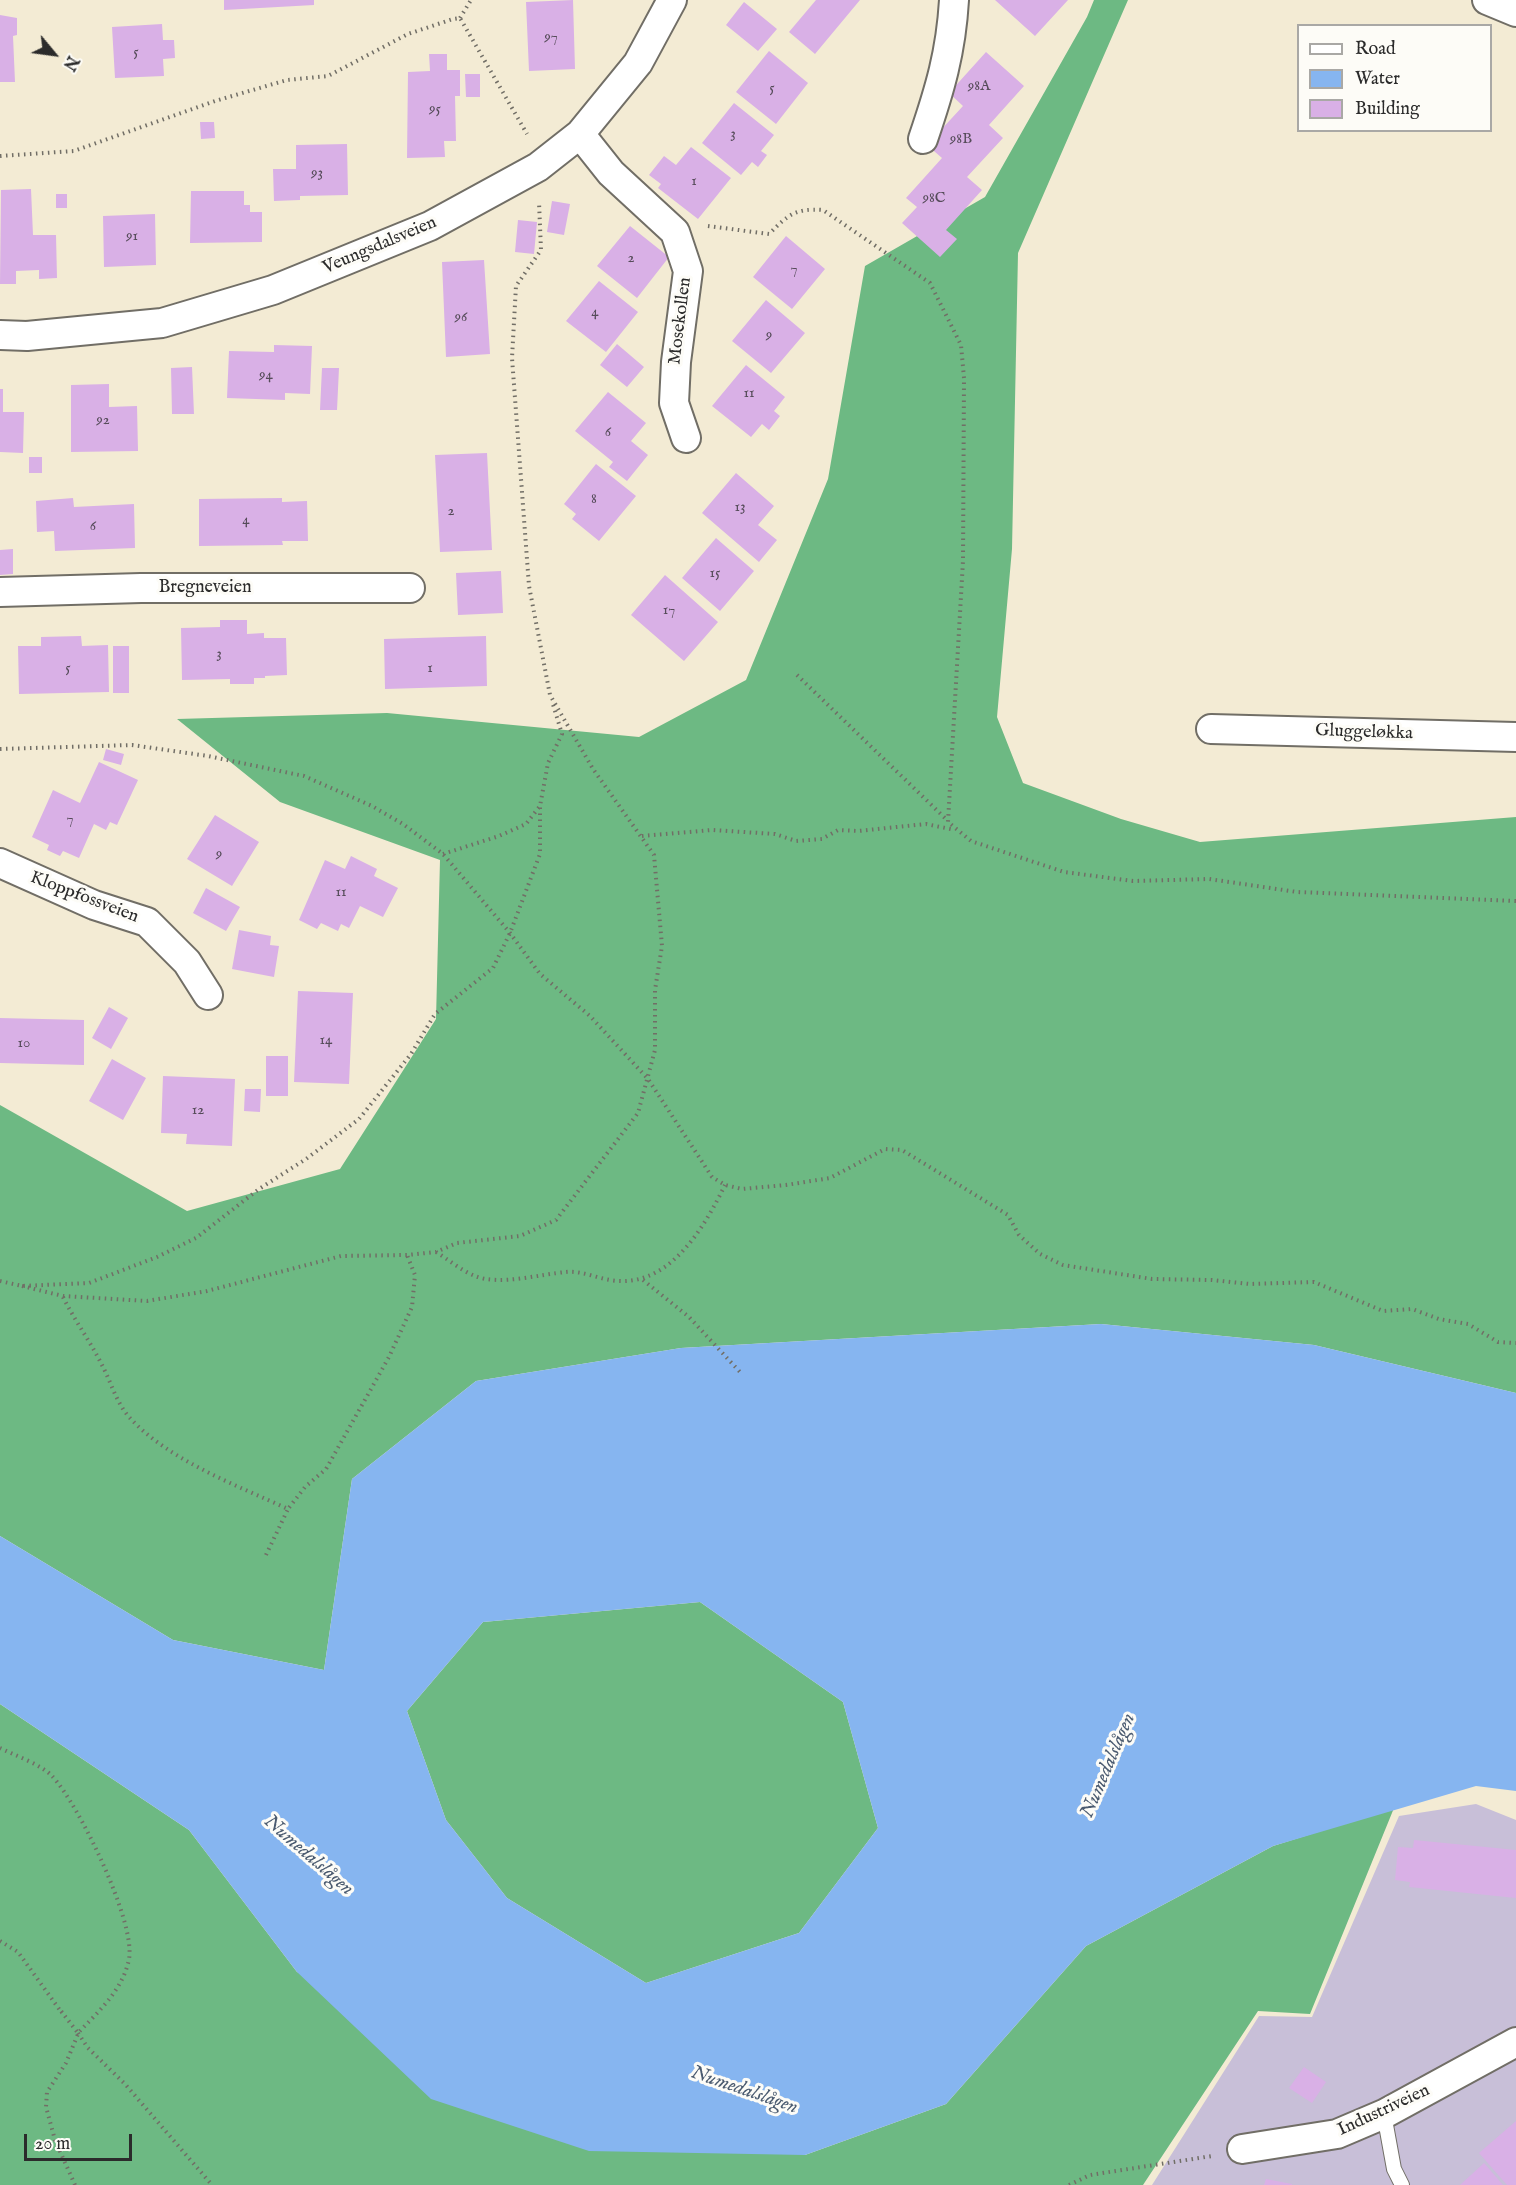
<!DOCTYPE html>
<meta charset="utf-8">
<style>
body{margin:0}
#map{position:relative;width:1516px;height:2185px;overflow:hidden;background:#f3ebd4;font-family:"IM FELL English",serif}
canvas{display:block}
.legend{position:absolute;left:1297px;top:24px;width:195px;height:108px;box-sizing:border-box;background:#fdfcf7;border:2px solid #a9a8a5;margin:0;padding:8px 10px;list-style:none;font-size:18px;color:#2b2b2b}
.legend li{display:flex;align-items:center;gap:12px;height:30px}
.legend b{width:30px;border:2px solid #a9a8a5}
.north{position:absolute;left:24px;top:24px;width:60px;height:60px;-webkit-text-stroke:4px #fdfcf7;paint-order:stroke;rotate:119deg;font-size:16px;font-weight:700;line-height:24px;text-align:center;color:#2b2b2b}
.north::after{content:'';display:block;margin:auto;width:21px;height:27px;background:#2b2b2b;clip-path:polygon(50% 0,100% 100%,50% 72%,0 100%)}
.scale{position:absolute;left:24px;top:2134px;width:108px;height:27px;box-sizing:border-box;border:3px solid #2b2b2b;border-top:0;padding-left:8px;font-size:18px;line-height:21px;white-space:nowrap;color:#2b2b2b;-webkit-text-stroke:4px #fdfcf7;paint-order:stroke}
</style>
<div id="map">
<canvas width="1516" height="2185"></canvas>
<ul class="legend">
<li><b style="height:8px;background:#fff"></b>Road</li>
<li><b style="height:16px;background:#86b5f0"></b>Water</li>
<li><b style="height:16px;background:#d9b0e6"></b>Building</li>
</ul>
<div class="north">N</div>
<div class="scale">20 m</div>
</div>
<script>
const context = document.querySelector('canvas').getContext('2d');
context.lineJoin = 'round';
function fill(path, color) { context.fillStyle = color; context.fill(path, 'evenodd'); }
function strokePath(path, color, width, dash) { context.strokeStyle = color; context.lineWidth = width; context.lineCap = dash ? 'butt' : 'round'; context.setLineDash(dash || []); context.stroke(path); }
function drawText(font, color, halo, rows, align = 'center') {
  context.font = font + ' "IM FELL English",serif'; context.lineWidth = 6; context.setLineDash([]); context.textBaseline = 'middle'; context.strokeStyle = halo; context.fillStyle = color; for (const [text, x, y, turn = 0] of rows) {
    context.save(); context.translate(x, y); context.rotate((+turn || 0) * Math.PI / 180); context.textAlign = isNaN(turn) ? turn : align; if (halo) context.strokeText(text, 0, 0); context.fillText(text, 0, 0); context.restore();
  }
}
const industrial = new Path2D(`
 M1476,1804L1516,1820V2185H1152L1259,2016L1312,2017L1399,1816Z`);
const forest = new Path2D(`
 M1094,0H1128L1018,253L1012,549L997,717L1023,783L1121,819L1200,842L1516,817V1393L1314,1345L1101,1324L681,1348L476,1381L352,1479L324,1670L173,1640L0,1536V1105L187,1211L340,1169L436,1019L440,860L280,802L177,719L387,713L639,737L746,680L828,479L865,266L985,197L1087,17Z
 M700,1602L843,1702L878,1828L799,1933L646,1983L507,1898L446,1820L407,1711L483,1622Z
 M0,1704L189,1830L297,1972L805,2155L946,2104L1086,1946L1273,1846L1394,1808L1310,2014L1258,2011L1143,2185H0Z`);
const water = new Path2D(`
 M1101,1324L1314,1345L1516,1393V1791L1476,1786L1273,1846L1086,1946L946,2104L805,2155L589,2151L431,2099L297,1972L189,1830L0,1704V1536L173,1640L324,1670L352,1479L476,1381L681,1348ZM700,1602L843,1702L878,1828L799,1933L646,1983L507,1898L446,1820L407,1711L483,1622Z`);
const building = new Path2D(`
 M224,0H314V5L224,10Z
 M573,0L575,69L529,71L526,2Z
 M816,0H860L815,54L789,32Z
 M995,0H1068L1035,36Z
 M744,2L777,29L758,51L726,25Z
 M0,15L17,18V35L13,36L15,82H0Z
 M162,24L163,40H174L175,58L163,59L164,76L115,78L112,27Z
 M769,51L808,83L776,124L736,92Z
 M986,52L1024,86L989,125L1003,138L967,177L982,190L946,230L957,239L940,257L902,223L917,207L906,198L942,158L927,145L963,106L949,93Z
 M429,54H447V70H460V96H455L456,141H444L445,157L407,158L408,72L430,71Z
 M465,74H480V97H466Z
 M734,103L774,135L761,151L767,155L758,167L752,162L741,175L702,143Z
 M200,122H214L215,138L201,139Z
 M347,144L348,195L300,196V200L274,201L273,169H296V145Z
 M691,147L731,178L698,219L658,188L661,184L649,175L664,156L676,165Z
 M31,189L33,235H56L57,278L39,279V270L16,271V284H0L1,190Z
 M191,191H244V205H250V212H262V242L190,243Z
 M56,194H67V208H56Z
 M552,201L570,204L564,235L547,232Z
 M155,214L156,265L104,267L103,216Z
 M518,220L537,222L534,254L515,252Z
 M630,226L669,257L637,298L597,266Z
 M786,236L825,269L792,309L753,277Z
 M484,260L490,354L446,357L442,262Z
 M599,281L638,312L606,352L566,321Z
 M766,300L805,333L771,373L732,341Z
 M617,344L644,367L627,387L600,365Z
 M274,345L312,346L310,394L285,393V400L227,398L229,351L274,352Z
 M746,365L785,397L774,411L780,416L769,430L762,424L751,437L712,406Z
 M192,367L194,414H172L171,368Z
 M322,368H339L337,410H320Z
 M109,384V407L137,406L138,451L71,452V385Z
 M0,389H3V412H24L23,453L0,452Z
 M608,392L646,423L631,441L648,455L627,481L609,467L613,462L575,431Z
 M487,453L492,550L440,552L435,455Z
 M29,457H42V473H29Z
 M596,464L636,496L599,541L572,519L576,514L564,504Z
 M736,473L774,506L758,525L777,540L759,562L702,513Z
 M73,498L74,507L134,504L135,548L55,551L54,531L37,532L36,501Z
 M282,498V502L307,501L308,541H282L283,545L199,546V499Z
 M716,538L754,571L720,611L682,578Z
 M13,549V574L0,575V550Z
 M501,571L503,613L458,615L456,573Z
 M665,575L718,622L684,661L631,615Z
 M220,620H247V634L264,633V638H286L287,675L265,676V678H254V684H230V679L182,680L181,628L220,627Z
 M81,636L82,646L108,645L109,692L19,694L18,646H41V637Z
 M486,636L487,686L385,689L384,639Z
 M113,646H129V693H113Z
 M106,749L124,754L121,765L103,760Z
 M99,762L138,780L117,825L110,822L106,830L94,824L79,858L63,851L60,856L47,850L49,845L32,837L53,790L80,803Z
 M215,815L259,842L232,886L187,859Z
 M351,856L377,869L374,876L398,888L383,917L360,906L349,928L341,924L338,931L321,923L317,929L299,920L325,860L345,869Z
 M206,888L240,907L226,931L193,913Z
 M239,930L271,936L270,945L279,946L274,977L232,969Z
 M298,991L353,993L349,1084L294,1082Z
 M109,1007L128,1018L111,1049L92,1038Z
 M0,1018L84,1020V1065L0,1063Z
 M266,1056H288V1096H266Z
 M112,1059L146,1078L123,1120L89,1101Z
 M163,1076L235,1079L232,1146L186,1144L187,1134L161,1133Z
 M245,1089H261L260,1112L244,1111Z
 M1414,1840L1516,1850V1898L1409,1887L1410,1882L1395,1880L1398,1847L1413,1848Z
 M1304,2067L1326,2082L1312,2103L1289,2088Z
 M1516,2121V2185H1507L1479,2153Z
 M1484,2163L1503,2185H1460Z
 M1266,2179L1292,2184V2185H1264Z`);
const path = new Path2D(`
 M460,18L471,0
 M0,156L74,151L215,101L287,80L328,76L408,34L453,19L460,18L527,134
 M708,226L769,234C788,215 795,208 823,210L930,283L961,345L964,378L963,561L948,822L971,841L1064,872L1133,881L1209,879L1297,892L1516,901
 M797,675L948,821
 M0,749L132,745L208,756L304,776L372,806L403,824L443,854L510,933L540,974L590,1016L648,1079L712,1177L725,1185L742,1189L786,1185L830,1178L885,1149L902,1150L1008,1215L1019,1235L1040,1254L1063,1265L1152,1279L1212,1280L1250,1284L1314,1282L1383,1311L1412,1309L1439,1319L1468,1324L1498,1342L1516,1343
 M642,836L712,830L775,834L796,841L822,839L838,830L858,831L926,824L955,830
 M443,854L499,836L526,824L540,806L548,763L562,734L552,701
 M436,1252C449,1260 462,1271 475,1276C499,1286 541,1274 566,1272C583,1270 602,1281 620,1281C672,1283 705,1226 725,1185
 M643,1280L689,1317L740,1372
 M0,1281L22,1286L89,1283L157,1257L196,1238L259,1189L306,1159L359,1119L411,1054L435,1014L493,968L510,933L540,854V806
 M22,1286L63,1296L147,1301L207,1291L341,1256L407,1255L436,1252L457,1243L520,1236L556,1220L638,1113L655,1050V990L662,946L654,855L593,769L550,695L529,586L512,358L516,286L541,250L539,202
 M63,1297C75,1321 90,1341 102,1365C111,1382 116,1402 129,1417C168,1460 236,1485 288,1509L305,1487L326,1469L389,1357L412,1307L415,1275L407,1255
 M266,1555L288,1509
 M0,1748C14,1755 42,1765 52,1776C78,1803 136,1922 129,1959C123,1990 98,2012 78,2033L61,2011
 M0,1941L18,1952L62,2013
 M78,2033L88,2048
 M88,2048L125,2084L212,2185
 M75,2185L55,2140L46,2107L47,2092L66,2063L78,2034
 M1069,2185L1090,2175L1212,2156`);
const service = new Path2D(`
 M1384,2114L1394,2169L1402,2185`);
const minor = new Path2D(`
 M1487,0L1516,12
 M580,134L611,173L675,232L688,271L676,362L674,403L686,438
 M923,139C940,89 951,52 954,0
 M0,335L27,336L162,323L273,290L430,226L538,167L580,134L638,63L672,0
 M0,592L141,588H410
 M1211,729L1516,737
 M0,863L94,905L147,922L187,962L208,995
 M1242,2149L1337,2134L1384,2114L1516,2042`);
const numberNames = [
 ["97",551,38],
 ["5",136,53],
 ["98A",979,87],
 ["5",772,89],
 ["95",435,110],
 ["3",733,135],
 ["98B",961,140],
 ["93",317,174],
 ["1",694,182],
 ["98C",934,199],
 ["91",132,237],
 ["2",631,259],
 ["7",794,270],
 ["4",595,313],
 ["96",461,318],
 ["9",769,336],
 ["94",266,376],
 ["11",749,394],
 ["92",103,421],
 ["6",608,433],
 ["8",594,500],
 ["13",740,508],
 ["2",451,512],
 ["4",246,521],
 ["6",93,527],
 ["15",715,574],
 ["17",669,611],
 ["3",219,655],
 ["5",68,669],
 ["1",430,669],
 ["7",70,820],
 ["9",219,855],
 ["11",341,893],
 ["14",326,1041],
 ["10",24,1044],
 ["12",198,1111]
];
const streetNames = [
 ["Veungsdalsveien",380,246,-23],
 ["Mosekollen",681,321,-83],
 ["Bregneveien",205,588],
 ["Gluggeløkka",1364,733,2],
 ["Kloppfossveien",84,898,21],
 ["Industriveien",1384,2111,-25]
];
const waterNames = [
 ["Numedalslågen",1109,1766,-67],
 ["Numedalslågen",308,1856,41],
 ["Numedalslågen",744,2091,19]
];
fill(industrial, '#c8bfd8');
fill(forest, '#6db983');
fill(water, '#86b5f0');
fill(building, '#d9b0e6');
strokePath(service, '#716e66', 16);
strokePath(minor, '#716e66', 32);
strokePath(path, '#716e66', 4, [1.5, 4.5]);
strokePath(service, '#fff', 14);
strokePath(minor, '#fff', 28);
drawText('15px', '#564c5a', null, numberNames);
drawText('18px', '#2b2b2b', '#fdfcf7', streetNames);
drawText('italic 20px', '#4b5b70', '#fdfcf7', waterNames);
</script>
